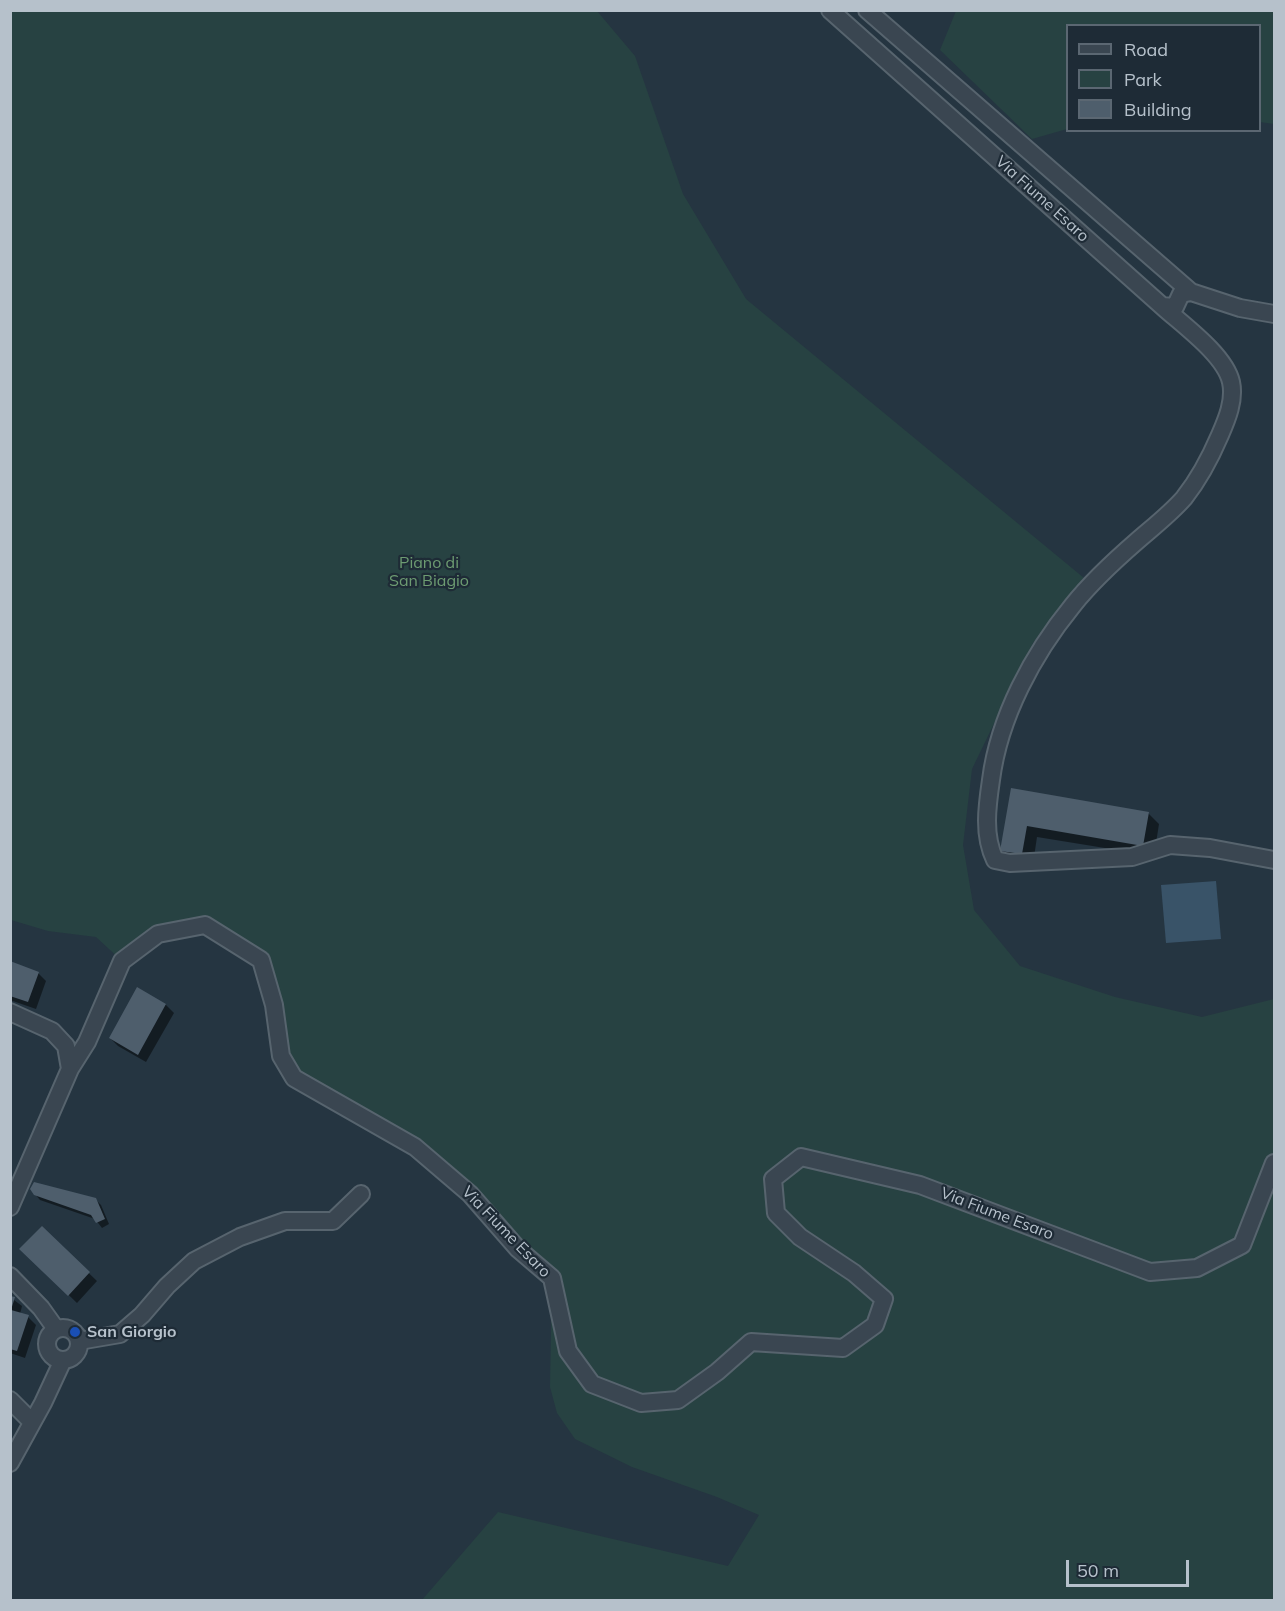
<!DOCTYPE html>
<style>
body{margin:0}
#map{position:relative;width:1285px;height:1611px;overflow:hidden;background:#253541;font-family:Mulish,sans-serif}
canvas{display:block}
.frame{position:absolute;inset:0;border:12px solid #b6c1cb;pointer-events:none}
.legend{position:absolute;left:1066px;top:24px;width:195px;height:108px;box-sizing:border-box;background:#1e2b36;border:2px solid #5b6772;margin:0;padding:8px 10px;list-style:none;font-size:18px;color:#b6c1cb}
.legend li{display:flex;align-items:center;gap:12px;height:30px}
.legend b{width:30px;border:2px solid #5b6772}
.scale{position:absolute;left:1066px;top:1560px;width:123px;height:27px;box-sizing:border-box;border:3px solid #b6c1cb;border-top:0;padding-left:8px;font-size:18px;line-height:21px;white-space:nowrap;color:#b6c1cb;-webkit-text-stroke:4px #1e2b36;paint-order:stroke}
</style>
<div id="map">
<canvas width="1285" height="1611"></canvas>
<div class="frame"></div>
<ul class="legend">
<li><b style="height:8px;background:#3a4651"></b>Road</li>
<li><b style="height:16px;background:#274242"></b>Park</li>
<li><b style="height:16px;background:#4e5e6c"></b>Building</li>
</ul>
<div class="scale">50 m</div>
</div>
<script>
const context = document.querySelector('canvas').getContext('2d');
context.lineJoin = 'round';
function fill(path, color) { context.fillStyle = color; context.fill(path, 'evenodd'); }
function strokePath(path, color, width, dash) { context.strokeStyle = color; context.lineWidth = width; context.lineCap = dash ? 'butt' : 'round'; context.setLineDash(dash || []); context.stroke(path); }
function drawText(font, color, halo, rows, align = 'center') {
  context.font = font + ' Mulish,sans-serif'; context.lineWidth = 4.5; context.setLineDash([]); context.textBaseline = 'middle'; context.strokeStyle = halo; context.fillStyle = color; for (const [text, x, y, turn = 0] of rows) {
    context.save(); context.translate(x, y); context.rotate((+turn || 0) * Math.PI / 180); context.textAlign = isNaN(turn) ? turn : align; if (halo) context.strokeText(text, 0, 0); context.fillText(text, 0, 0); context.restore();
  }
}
const green = new Path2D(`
 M10,11H597L635,56L683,194L746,299L1084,578L1033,643L972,769L963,845L974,910L1020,966L1115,997L1202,1017L1274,999V1600H422L498,1512L728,1566L759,1515L717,1497L632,1467L575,1439L557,1413L550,1387L552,1278L415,1147L294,1078L261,960L205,925L158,934L122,961L96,937L48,931L11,920Z
 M956,11H1274V124L1260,122V26H1068L1067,129L1032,139L940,50Z`);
const water = new Path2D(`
 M1216,881L1221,939L1166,943L1161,885Z`);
const shadow = new Path2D(`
 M1012,790L1148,813L1159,824L1154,856L1037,837L1033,864L1013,861L1002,850Z
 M10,963L38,973L46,981L36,1009L10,1000Z
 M138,989L166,1005L174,1013L146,1062L118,1046L110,1038Z
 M35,1194L95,1199L101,1205L109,1224L102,1228L95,1219L40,1200Z
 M42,1228L97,1281L77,1303L21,1249Z
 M10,1297L22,1306L20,1314L28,1317L36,1325L25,1358L10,1353Z`);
const building = new Path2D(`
 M1011,788L1149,812L1143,846L1027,826L1022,854L1000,851Z
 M10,961L39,972L28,1002L10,996Z
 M137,987L166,1004L138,1055L109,1038Z
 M34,1182L96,1198L105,1219L96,1223L91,1215L34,1195L30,1189Z
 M42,1226L90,1272L68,1296L19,1249Z
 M10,1296L15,1297L11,1310L29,1315L17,1351L10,1349Z`);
const minor = new Path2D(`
 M830,10L1162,306L1175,307L1181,294L1191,292L1240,308L1274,314
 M867,10L1191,292
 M1162,306C1183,325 1225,355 1231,382C1235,400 1227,419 1220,435C1211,456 1199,479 1184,498C1170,514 1153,527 1137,541C1114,561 1092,581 1073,605C1033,654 999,717 991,780C987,807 983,835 995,860L1010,863L1132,857L1170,845L1210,848L1274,860
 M10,1012L52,1031L66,1046L70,1069
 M10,1207L70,1069L87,1042L122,961L158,934L205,925L261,960L274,1005L281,1056L294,1078L415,1147L470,1194L518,1249L552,1278L568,1351L592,1384L641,1403L678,1400L717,1372L751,1342L843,1348L875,1325L884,1299L854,1273L800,1237L776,1213L773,1179L801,1157L920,1185L1150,1272L1197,1268L1242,1245L1274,1163
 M10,1276L41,1308L56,1329
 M47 1344a16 16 0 1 1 32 0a16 16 0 1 1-32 0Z
 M79,1341L120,1334L142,1315L167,1286L194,1261L240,1237L285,1221H333L361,1194
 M10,1400L32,1422
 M10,1463L43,1403L63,1360`);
const markers = [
 [75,1332,6,"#1a4fb4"]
];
const streetNames = [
 ["Via Fiume Esaro",1042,199,42],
 ["Via Fiume Esaro",997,1214,21],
 ["Via Fiume Esaro",506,1232,46]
];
const parkNames = [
 ["Piano di",429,563],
 ["San Biagio",429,581]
];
const poiNames = [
 ["San Giorgio",87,1332]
];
fill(green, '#274242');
fill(water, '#395368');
fill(shadow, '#0007');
fill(building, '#4e5e6c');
strokePath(minor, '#57646e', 20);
strokePath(minor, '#3a4651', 16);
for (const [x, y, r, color] of markers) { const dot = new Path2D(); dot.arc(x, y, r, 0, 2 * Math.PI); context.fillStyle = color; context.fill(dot); strokePath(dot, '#1e2b36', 2); }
drawText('16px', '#b6c1cb', '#1e2b36', streetNames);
drawText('16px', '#6d9c72', '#1e2b36', parkNames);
drawText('bold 16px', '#b6c1cb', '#1e2b36', poiNames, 'left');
</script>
